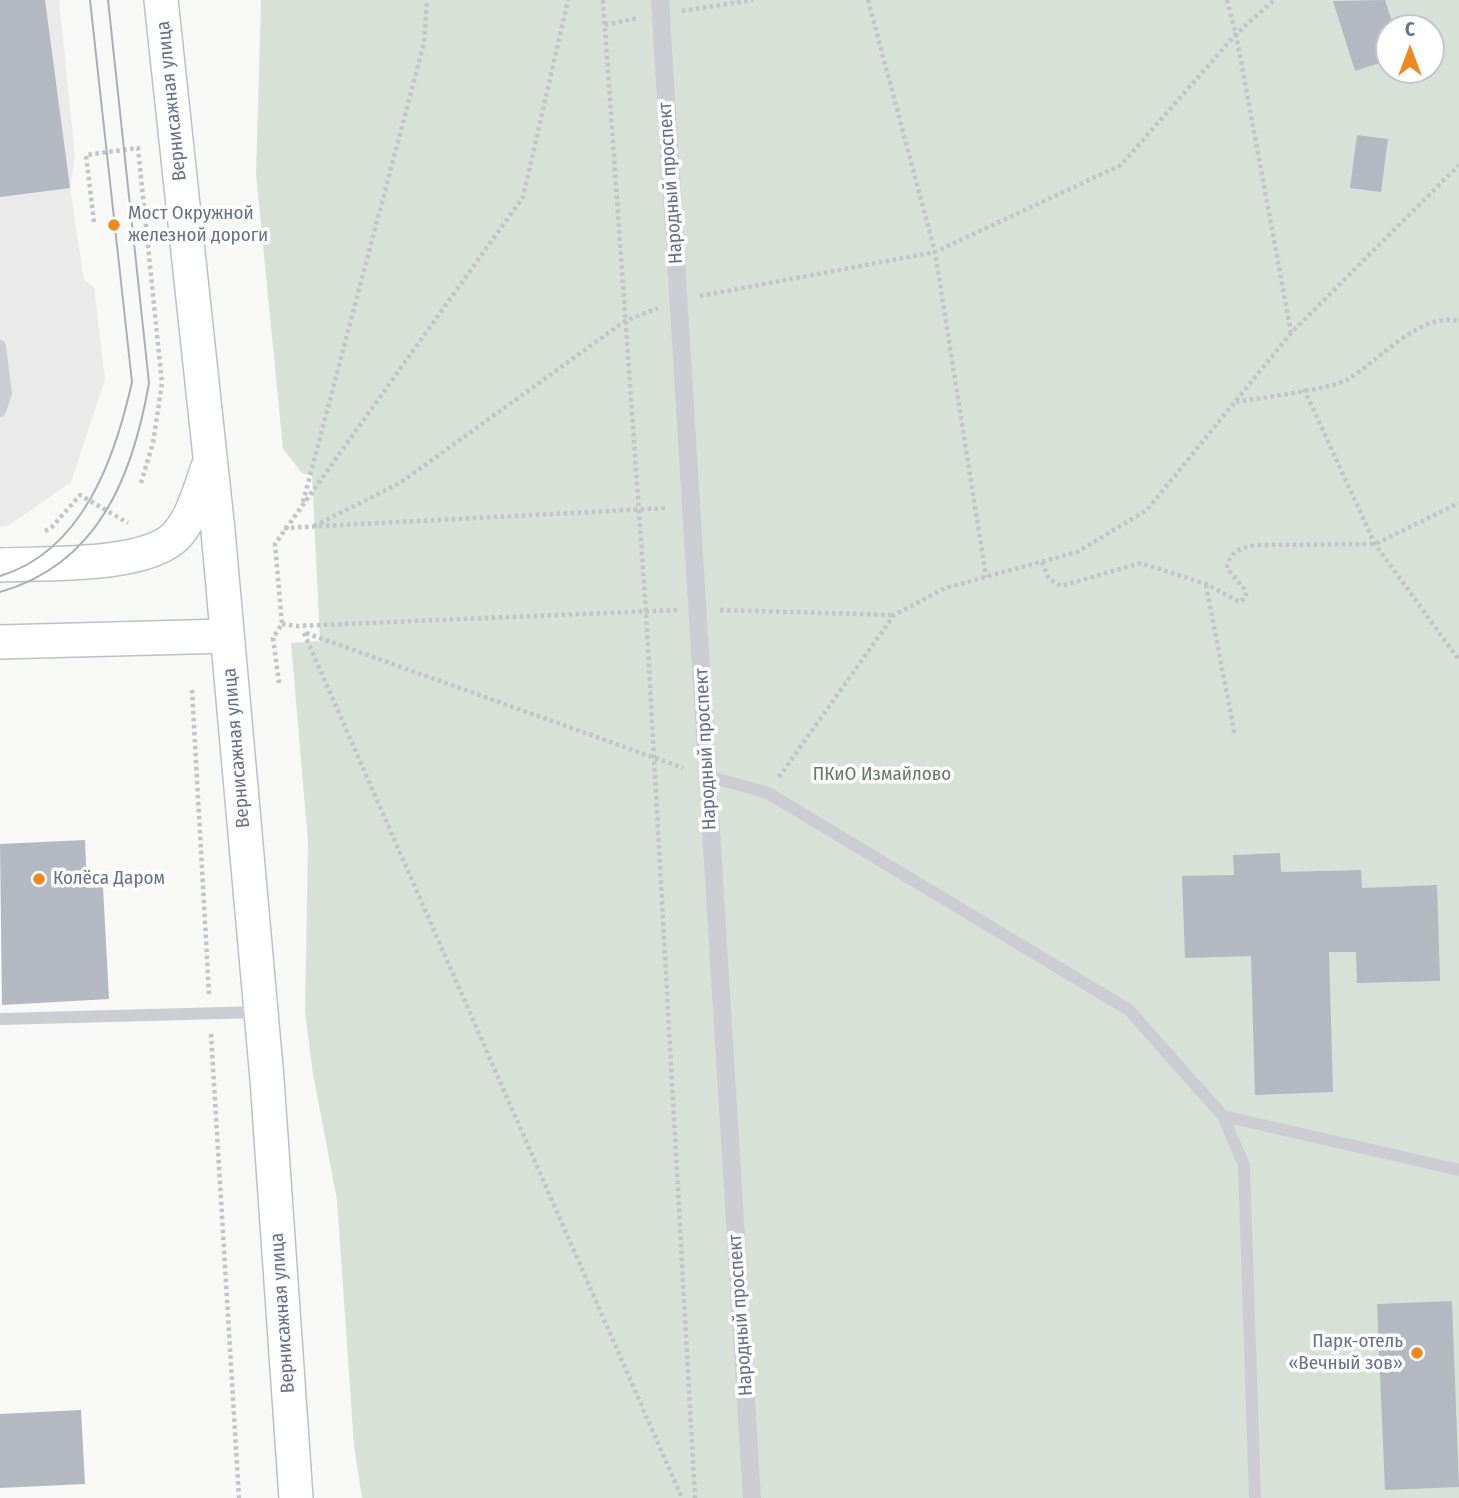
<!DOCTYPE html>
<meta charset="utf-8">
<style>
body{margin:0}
#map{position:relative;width:1459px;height:1498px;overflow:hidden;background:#f8f9f6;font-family:"Fira Sans Condensed",sans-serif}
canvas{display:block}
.north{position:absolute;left:1375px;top:14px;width:70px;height:70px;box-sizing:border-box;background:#fff;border:2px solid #c2c6d0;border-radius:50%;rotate:0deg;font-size:19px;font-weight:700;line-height:28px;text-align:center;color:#667089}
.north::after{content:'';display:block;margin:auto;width:24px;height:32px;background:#e82;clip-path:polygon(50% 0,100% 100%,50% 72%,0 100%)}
</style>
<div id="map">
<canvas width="1459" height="1498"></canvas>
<div class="north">С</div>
</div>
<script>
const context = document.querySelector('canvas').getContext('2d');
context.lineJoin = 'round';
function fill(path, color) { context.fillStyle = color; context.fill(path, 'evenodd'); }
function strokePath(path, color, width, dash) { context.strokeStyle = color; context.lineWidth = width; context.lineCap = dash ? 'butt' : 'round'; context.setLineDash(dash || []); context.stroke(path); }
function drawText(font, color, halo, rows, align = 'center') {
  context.font = font + ' "Fira Sans Condensed",sans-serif'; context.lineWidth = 7; context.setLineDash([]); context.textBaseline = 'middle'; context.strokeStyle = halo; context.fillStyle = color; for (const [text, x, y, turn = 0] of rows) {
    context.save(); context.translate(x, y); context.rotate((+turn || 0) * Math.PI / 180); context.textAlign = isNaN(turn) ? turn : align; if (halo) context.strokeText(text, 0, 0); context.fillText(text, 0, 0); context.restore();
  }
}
const built = new Path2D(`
 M0,0H59L75,156L70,188L84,280L94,287L105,379L71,482L8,526L0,527Z`);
const green = new Path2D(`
 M261,0H1459V1498H362L354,1446L337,1200L313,1074L305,1012L308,842L291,643L320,641L312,476L302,473L283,449L256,174ZM1389,28H1431V70H1389Z`);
const building = new Path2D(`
 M0,0H45L70,188L0,197Z
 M1385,0L1394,28H1389V60L1355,71L1333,1Z
 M1357,135L1388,139L1381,192L1350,188Z
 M85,840L87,888L103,887L109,999L2,1005L0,844Z
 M1280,853L1281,872L1361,870L1362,888L1437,885L1440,981L1357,983L1356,952H1329L1333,1092L1255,1095L1251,956L1185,958L1182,876L1234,875L1233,855Z
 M1452,1301L1459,1487L1385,1490L1377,1304Z
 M81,1410L85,1484L0,1488V1414Z`);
const path = new Path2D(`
 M603,0L646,612L695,1498
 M868,0L935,252L986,577
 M1227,0L1236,34L1291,332
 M682,11L753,0
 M605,25L638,18
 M94,222L86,155L138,148L162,383L153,443L140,486
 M700,296L935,252L1121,165L1236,34L1274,0
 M1304,389L1375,544L1459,660
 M1236,402C1258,398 1331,389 1347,380C1377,362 1421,311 1459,321
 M303,502L424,43L427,0
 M314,526L400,483L625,321L658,308
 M284,528L667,508
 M45,531L51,528L80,495L128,523
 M1042,562L1049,579L1061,586L1141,563L1206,584L1240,602L1246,597V591L1227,568C1230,551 1240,548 1256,545L1375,544L1459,503
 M1206,585L1235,736
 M720,610L894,615
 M282,624L297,626L677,610
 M304,633L682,1498
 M306,633L683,768
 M279,683L273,638L282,624L275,544L523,197L568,0
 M192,690L209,994
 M779,777L894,615L945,588L1077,552L1147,510L1291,333L1459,165
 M211,1034L239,1498`);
const service = new Path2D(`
 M0,346L6,393L0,411
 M707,776L768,793L1129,1010L1223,1116L1459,1170
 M0,1019L261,1012
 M1223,1116L1244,1165L1255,1498`);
const pedestrian = new Path2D(`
 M660,0L752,1498`);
const secondary = new Path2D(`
 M161,0L218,531L267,1079L296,1498
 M0,565C45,563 146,568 177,535C193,517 200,489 208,467
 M0,642L227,636`);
const tram = new Path2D(`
 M0,576C83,551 115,458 132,382L90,0
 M0,592C99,564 133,475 149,383L108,0`);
const markers = [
 [114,225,7,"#e82"],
 [39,879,7,"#e82"],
 [1417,1353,7,"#e82"]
];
const streetNames = [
 ["Вернисажная улица",172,101,-96],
 ["Народный проспект",671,183,-94],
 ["Вернисажная улица",237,748,-95],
 ["Народный проспект",706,749,-93],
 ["Вернисажная улица",283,1313,-94],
 ["Народный проспект",741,1315,-94]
];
const poiNames = [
 ["Мост Окружной",128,214],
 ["железной дороги",128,236],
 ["Колёса Даром",53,879],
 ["Парк-отель",1403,1342,"right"],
 ["«Вечный зов»",1403,1364,"right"]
];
const parkNames = [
 ["ПКиО Измайлово",882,775]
];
fill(built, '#e9eae9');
fill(green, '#d8e1d7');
fill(building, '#b3b8c1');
strokePath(secondary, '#bdc0c6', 36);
strokePath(path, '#c2c4c7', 4.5, [3.5, 3.5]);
strokePath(service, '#cccdd2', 12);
strokePath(pedestrian, '#cccdd2', 18);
strokePath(secondary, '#fff', 33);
strokePath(tram, '#abaeb6', 2);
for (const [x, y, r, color] of markers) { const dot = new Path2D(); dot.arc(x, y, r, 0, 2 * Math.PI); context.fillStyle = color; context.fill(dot); strokePath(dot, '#fff', 2.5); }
drawText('19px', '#667089', '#fff', streetNames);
drawText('19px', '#667089', '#fff', poiNames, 'left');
drawText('19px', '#627a63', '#fff', parkNames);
</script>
